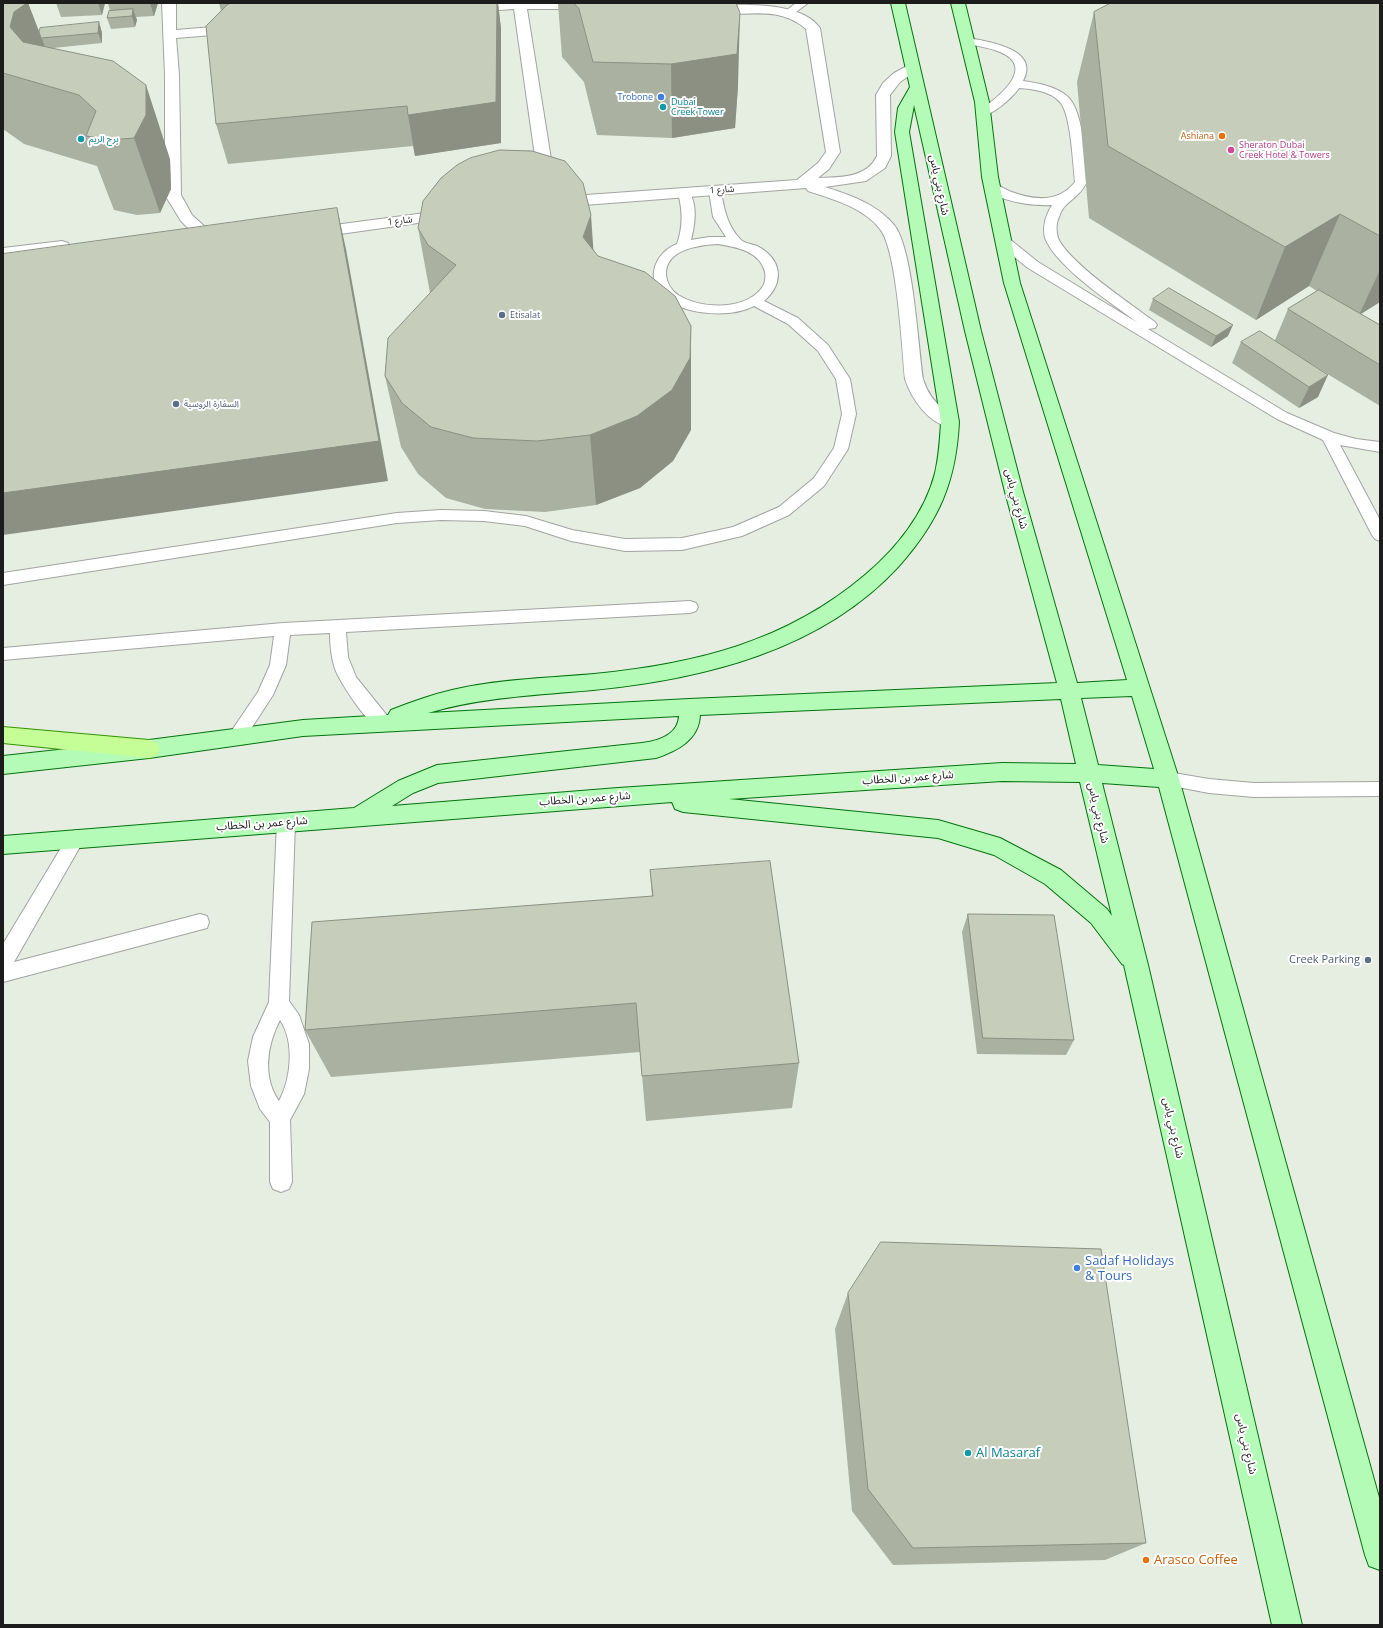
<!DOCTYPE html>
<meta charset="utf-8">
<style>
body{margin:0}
#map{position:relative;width:1383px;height:1628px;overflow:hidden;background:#e6eee2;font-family:"Open Sans",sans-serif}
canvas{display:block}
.frame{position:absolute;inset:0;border:4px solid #1c1c1c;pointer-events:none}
</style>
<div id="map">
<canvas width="1383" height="1628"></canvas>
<div class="frame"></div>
</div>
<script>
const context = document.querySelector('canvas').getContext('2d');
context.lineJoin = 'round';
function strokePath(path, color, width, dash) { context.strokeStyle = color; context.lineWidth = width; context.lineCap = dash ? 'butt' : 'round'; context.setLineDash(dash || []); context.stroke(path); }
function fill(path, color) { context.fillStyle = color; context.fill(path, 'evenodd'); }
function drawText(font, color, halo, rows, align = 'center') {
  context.font = font + ' "Open Sans","Noto Sans Arabic",sans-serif'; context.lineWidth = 4; context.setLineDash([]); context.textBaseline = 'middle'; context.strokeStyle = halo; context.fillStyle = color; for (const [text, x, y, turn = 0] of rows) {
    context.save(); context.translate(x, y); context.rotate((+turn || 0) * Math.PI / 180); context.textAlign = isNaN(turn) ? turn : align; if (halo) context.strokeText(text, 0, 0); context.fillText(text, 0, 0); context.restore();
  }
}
const service = new Path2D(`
 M796,3H808L792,15H784L783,13Z
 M967,38C987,41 1041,49 1023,81C1037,83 1055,86 1067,96C1084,111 1085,160 1087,182C1084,186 1082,191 1078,194C1070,203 1063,204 1059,217C1056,223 1056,231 1058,238C1068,262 1132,305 1155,322L1157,325L1155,328L1148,329L1287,413L1334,433L1356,439L1380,442V452L1340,445L1380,520V541L1375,539L1372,535L1323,440L1277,419L1028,268L997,243L996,240L997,237H1007L1038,262L1138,323C1113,304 1056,267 1045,238C1042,226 1046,215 1052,205C1035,206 996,202 986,187L992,183C998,185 1003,188 1009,191C1032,200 1058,204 1075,182C1073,164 1071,114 1060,102C1050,91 1033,89 1019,88C1013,97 991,118 979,115L977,113L979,111C996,99 1038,68 1000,52C988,47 975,46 963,43L961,41L963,39Z
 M715,187L721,191C724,209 727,225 740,239C743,243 752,244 757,246C782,259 785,283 764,301L798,318L828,345L850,379L856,414L848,449L824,486L789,515L742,536L682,550L625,551L571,541L525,526L484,521L441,520L397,523L3,585V573L397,513L441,510L484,511L526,516L572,530L625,539L682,538L733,527L779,507L814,478L834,448L842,414L836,379L818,351L788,324L754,306C731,318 688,315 667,300C645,283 652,254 677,244C683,227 683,211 678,193L680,190H688C698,204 695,225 691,240L709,237H726L713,217L709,191ZM718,244C736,247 760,251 765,272C766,277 765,285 761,289C743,311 701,309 678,295C671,290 667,283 666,275C665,249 699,245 718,244Z
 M690,601L696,603L698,607L696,611L690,613L346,632L348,657L356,677L393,723L390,728C386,729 383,730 378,728C365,720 341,684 335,669C331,657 330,645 330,633L290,635L286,665L273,695L243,741L237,743L231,741L228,736L258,692L270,665L274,636L3,660V648L283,623Z
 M1168,772L1209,779L1254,783L1380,782V796L1254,797L1209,793L1162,784L1159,779L1162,774Z
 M286,814L292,817L295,822L289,1001L299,1015L309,1044V1069L304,1094L290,1120L292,1182L289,1189L281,1192L273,1189L270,1182V1122L260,1109L251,1086L248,1061L253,1037L269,1002L277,822L280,817ZM280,1020C295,1042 291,1079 279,1101C262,1077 267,1045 280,1020Z
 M76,830L82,833L85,838L14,962L200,914L207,916L209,922L207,928L3,982V944L70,833Z`);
const minor = new Path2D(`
 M162,3H176V30L237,25L242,26L244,29L242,32L237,33L176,38L179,75L181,195L192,215L204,226L230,236L232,239L230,242H218L192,232L181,221L165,195V75Z
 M487,3H593L595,5L593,8L588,9H527L555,184L552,187H542L539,184L514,9L469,12L464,11L462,8L464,5Z
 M709,5C740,5 800,0 820,28L840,152L829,169L818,178C839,177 866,179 877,156L876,95L883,83L894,73L907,66H917L919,69L900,82L890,95L891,156L885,168L866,181L825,187C850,195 877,204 894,225C913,248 918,346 923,379C927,392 933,401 945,410C950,414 955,416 959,422L956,426L950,428C928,422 912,400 905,379C902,348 897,250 880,229C863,207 832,199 808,191L806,188L558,207L553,205L550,202L553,199L558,197L797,180L818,163L826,152L806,29C775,2 739,20 704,12L702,9L704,6Z
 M448,210L453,212L456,215L453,218L312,238L306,236L304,233L306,230L312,228Z
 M62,241L68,243L70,246L68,249L3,258V248Z`);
const secondary = new Path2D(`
 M891,3H905L981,331L1023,492L1077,683L1127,680L1004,283L982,177L975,102L951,3H965L989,102L998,177L1020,283L1179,779L1380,1501V1570L1369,1566L1365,1555L1159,787L1102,783L1148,965L1302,1625H1272L1124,965L1122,964L1091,923L1045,884L994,855L938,838L683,812L675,809L672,802L3,854V836L354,808L398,781L437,765L642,743C658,741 678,735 679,716L303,736L149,758L3,774V756L149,740L303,720L388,715L391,710C411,702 431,695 452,690C499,679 547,678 594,674C695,664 786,642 865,575C896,549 925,513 935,473C939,456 940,439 941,422L895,132L898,108L910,87ZM914,105L965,331L1005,492L1057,683L689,699L428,713C482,697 538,695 593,690C703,679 821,651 899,566C939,521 956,482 959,422L909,132ZM1132,696L1154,769L1098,765L1081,698ZM1061,699L1076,764L1002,763L618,788L392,806L413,793L438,783L656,758C677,751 699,740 700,715ZM1002,781L1080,782L1112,916L1107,909L1061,870L1000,838L938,820L729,799Z`);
const primary = new Path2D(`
 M3,727L149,740L157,743L160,749L157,755L149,758L3,743Z`);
const wall = new Path2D(`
 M3,3H28L39,32L99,22L102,33V43L53,48L170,159L171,189L160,213L137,215L114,210L97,166L24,144L3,129Z
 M56,3H105L102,15L61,17Z
 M108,3H158L154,16L136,17L137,20L135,27L111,29L107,18L110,11Z
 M219,3H498L501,29V143L415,156L413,146L228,164L216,124L221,11Z
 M558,3H736L738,86L735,128L672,138L597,135L584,82L562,57Z
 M1380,3V302L1361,314L1380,325V406L1311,364L1318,397L1299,408L1232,363L1241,342L1275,340L1288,309L1317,291L1309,286L1256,320L1089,218L1077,82L1094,12Z
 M418,228L594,251L691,397V430L673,461L640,488L596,505L545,512L485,509L446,498L418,474L401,447L385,376L430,293Z
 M1153,299L1228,336L1211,347L1149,310Z
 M650,870L799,1063L792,1108L646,1121L640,1052L331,1077L305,1030L652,897Z
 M968,914L1074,1040L1066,1055L977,1054L962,932Z
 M848,1293L1146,1543L1105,1560L893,1565L852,1511L835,1329Z`);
const shadedWall = new Path2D(`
 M27,3H28L56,75L43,85L10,27L14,12Z
 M98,3H105L102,15Z
 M150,3H158L154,16Z
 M497,3H498L501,29V143L415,156L408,115Z
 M133,9L137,20L135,27L132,16Z
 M740,13L738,86L735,128L672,138L671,64Z
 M99,22L102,33V43L98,33Z
 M146,85L170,159L171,189L160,213L134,138Z
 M337,208L346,249L388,481L3,535V493Z
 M1340,214L1309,286L1256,320L1285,247Z
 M591,215L596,287L583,237Z
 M1380,270V302L1359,315Z
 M1233,325L1228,336L1211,347L1216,336Z
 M691,326V430L673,461L640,488L596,505L590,435Z
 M1328,375L1318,397L1299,408L1309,387Z`);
const building = new Path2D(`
 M3,3H27L14,12L10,27L23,42L113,61L146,85V115L134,138L110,140L86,136L96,111L79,95L3,73Z
 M231,3H497L496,102L408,115L407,106L216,124L206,26L227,5Z
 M574,3H736L740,13L737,54L671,64L593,62L579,9Z
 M1111,3H1380V236L1340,214L1285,247L1108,146L1094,12Z
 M133,9L132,16L107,18L109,11Z
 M99,22L98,33L41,38L39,32L40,28Z
 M500,150L532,151L565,161L583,183L591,215L583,237L598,256L645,272L675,296L691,326L690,358L672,390L637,416L590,435L537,441L473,438L431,427L402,403L385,376L388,338L456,265L428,245L418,228L423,201L441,178L457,165L470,158Z
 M337,208L379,441L3,493V254Z
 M1169,288L1233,325L1216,336L1153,299Z
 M1319,290L1380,325V365L1288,309Z
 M1260,331L1328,375L1309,387L1241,342Z
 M770,861L799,1063L642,1076L636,1003L305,1030L312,922L653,896L650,870Z
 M968,914L1054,915L1074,1040L983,1038Z
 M881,1242L1101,1249L1146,1543L913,1548L868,1489L848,1293Z`);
const markers = [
 [661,97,4,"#3f7fe0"],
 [663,107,4,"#0f9aa8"],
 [1222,136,4,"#e8710a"],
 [81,139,4,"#0f9aa8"],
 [1231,150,4,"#d1479c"],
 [502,315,4,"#5c6f8a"],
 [176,404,4,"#5c6f8a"],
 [1368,960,4,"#5c6f8a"],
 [1077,1268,4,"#3f7fe0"],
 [968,1453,4,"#0f9aa8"],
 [1146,1560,4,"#e8710a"]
];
const farShopnames = [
 ["Trobone",653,97]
];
const farCulturenames = [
 ["Dubai",671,102],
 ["Creek Tower",671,112],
 ["برج الريم",89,139]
];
const farFoodnames = [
 ["Ashiana",1214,136]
];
const farHotelnames = [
 ["Sheraton Dubai",1239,145],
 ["Creek Hotel & Towers",1239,155]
];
const farStreetnames = [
 ["شارع 1",722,190,-4],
 ["شارع 1",400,221,-7]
];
const farServicenames = [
 ["Etisalat",510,315],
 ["السفارة الروسية",184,404]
];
const streetNames = [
 ["شارع بني ياس",939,185,78],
 ["شارع بني ياس",1016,499,75],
 ["شارع عمر بن الخطاب",908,778,-4],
 ["شارع عمر بن الخطاب",585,799,-4],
 ["شارع بني ياس",1098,813,77],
 ["شارع عمر بن الخطاب",262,824,-4],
 ["شارع بني ياس",1173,1128,77],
 ["شارع بني ياس",1246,1444,77]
];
const serviceNames = [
 ["Creek Parking",1360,960]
];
const nearShopnames = [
 ["Sadaf Holidays",1085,1261],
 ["& Tours",1085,1276]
];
const nearCulturenames = [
 ["Al Masaraf",976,1453]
];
const nearFoodnames = [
 ["Arasco Coffee",1154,1560]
];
strokePath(service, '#a3a3a3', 2);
strokePath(minor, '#a3a3a3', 2);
strokePath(secondary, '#02740d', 2);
strokePath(primary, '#339500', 2);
fill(service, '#fff');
fill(minor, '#fff');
fill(secondary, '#b3fbb6');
fill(primary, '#c5fe97');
fill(wall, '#aab1a1');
fill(shadedWall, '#8b9083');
fill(building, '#c6cebb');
strokePath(building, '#8b9083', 1);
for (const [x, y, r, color] of markers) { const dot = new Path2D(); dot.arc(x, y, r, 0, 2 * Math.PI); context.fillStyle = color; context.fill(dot); strokePath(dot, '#fff', 1.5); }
drawText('9px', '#366cbe', '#fff', farShopnames, 'right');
drawText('9px', '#0d838f', '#fff', farCulturenames, 'left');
drawText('9px', '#c56008', '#fff', farFoodnames, 'right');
drawText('9px', '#b23c85', '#fff', farHotelnames, 'left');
drawText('9px', '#1c1c1c', '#fff', farStreetnames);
drawText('9px', '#4e5e75', '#fff', farServicenames, 'left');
drawText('11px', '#1c1c1c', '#fff', streetNames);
drawText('11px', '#4e5e75', '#fff', serviceNames, 'right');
drawText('13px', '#366cbe', '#fff', nearShopnames, 'left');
drawText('13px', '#0d838f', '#fff', nearCulturenames, 'left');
drawText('13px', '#c56008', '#fff', nearFoodnames, 'left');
</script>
